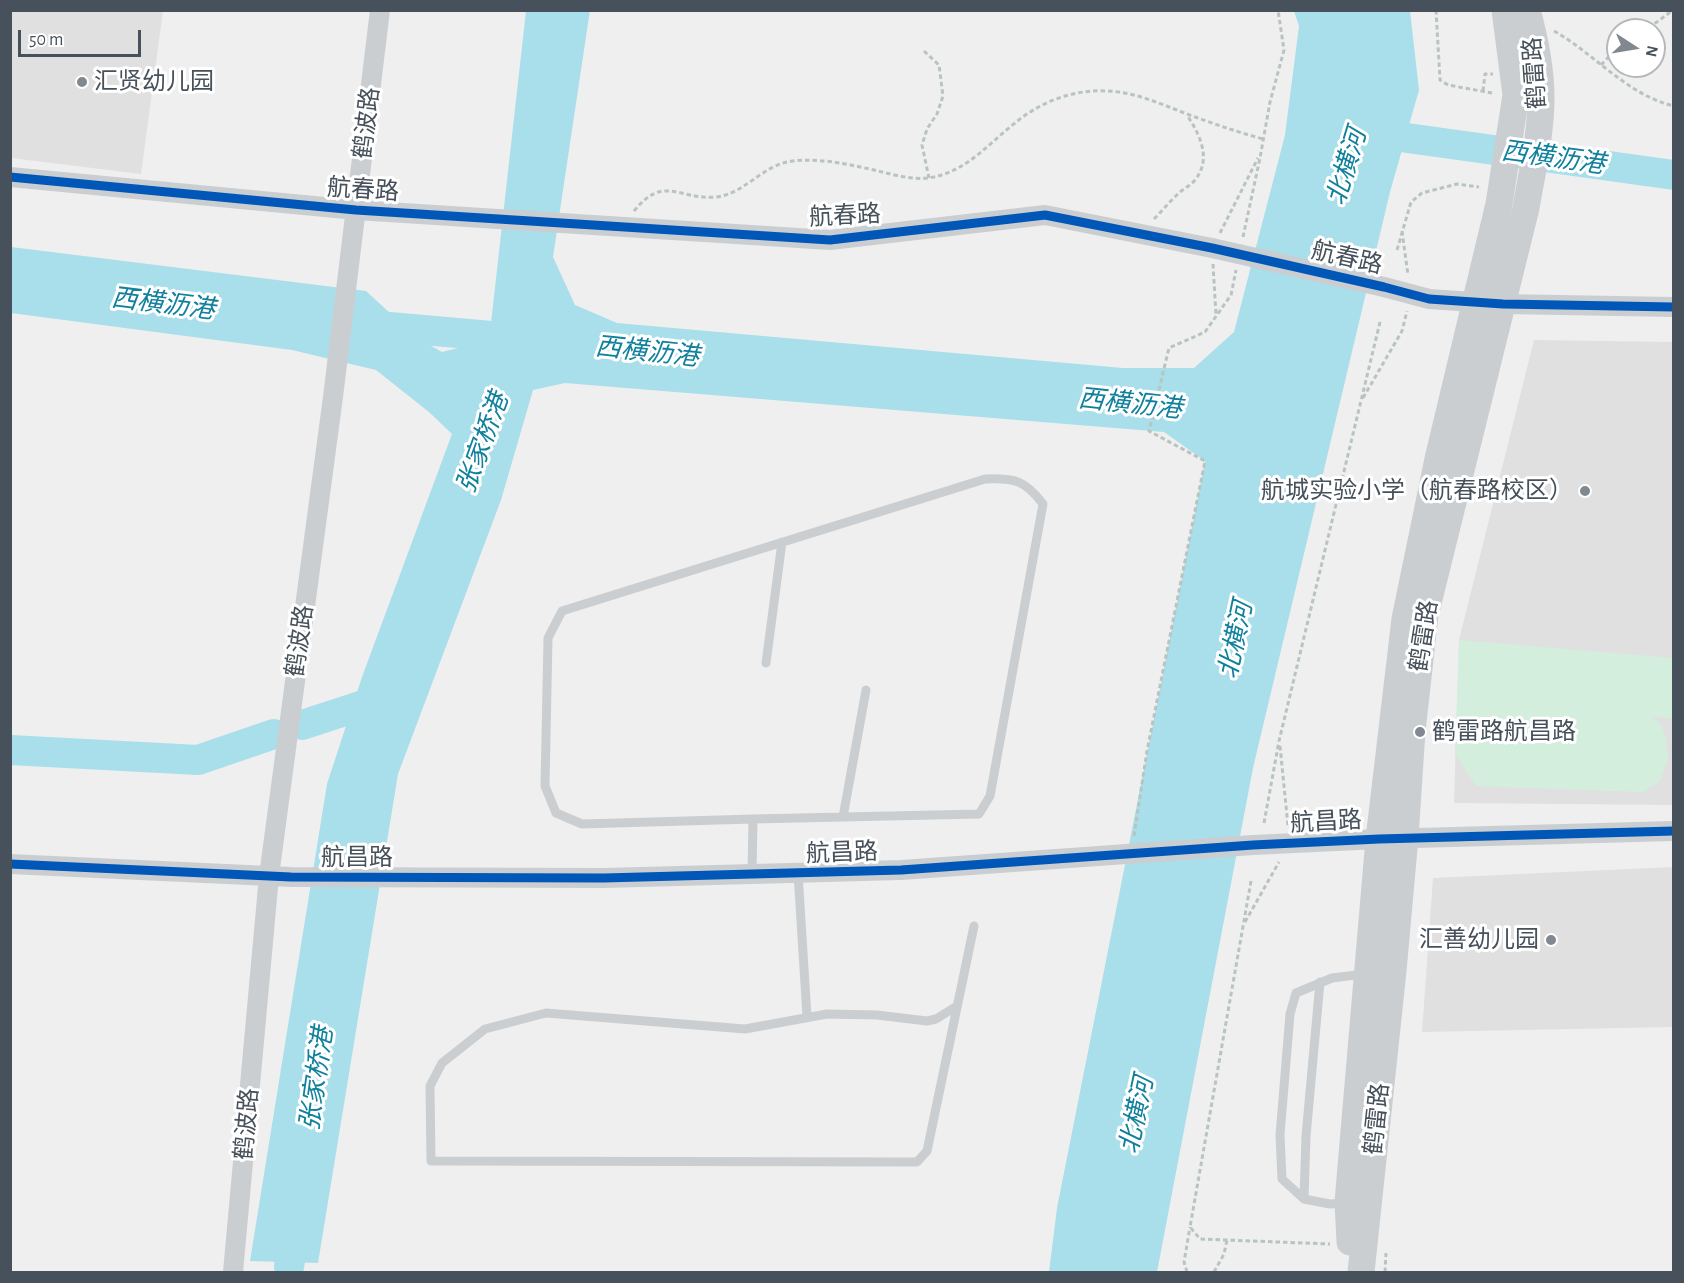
<!DOCTYPE html>
<meta charset="utf-8">
<style>
body{margin:0}
#map{position:relative;width:1684px;height:1283px;overflow:hidden;background:#efefef;font-family:"Alegreya Sans",sans-serif}
canvas{display:block}
.frame{position:absolute;inset:0;border:12px solid #47515b;pointer-events:none}
.north{position:absolute;left:1606px;top:18px;width:60px;height:60px;box-sizing:border-box;background:#fff;border:2px solid #b5b9bd;border-radius:50%;rotate:102deg;font-size:16px;font-weight:700;line-height:24px;text-align:center;color:#47515b}
.north::after{content:'';display:block;margin:auto;width:21px;height:27px;background:#82888f;clip-path:polygon(50% 0,100% 100%,50% 72%,0 100%)}
.scale{position:absolute;left:18px;top:30px;width:123px;height:27px;box-sizing:border-box;border:3px solid #47515b;border-top:0;padding-left:8px;font-size:18px;line-height:21px;white-space:nowrap;color:#47515b;-webkit-text-stroke:4px #fff;paint-order:stroke}
</style>
<div id="map">
<canvas width="1684" height="1283"></canvas>
<div class="frame"></div>
<div class="north">N</div>
<div class="scale">50 m</div>
</div>
<script>
const context = document.querySelector('canvas').getContext('2d');
context.lineJoin = 'round';
function fill(path, color) { context.fillStyle = color; context.fill(path, 'evenodd'); }
function strokePath(path, color, width, dash) { context.strokeStyle = color; context.lineWidth = width; context.lineCap = dash ? 'butt' : 'round'; context.setLineDash(dash || []); context.stroke(path); }
function drawText(font, color, halo, rows, align = 'center') {
  context.font = font + ' "Alegreya Sans","Noto Sans SC",sans-serif'; context.lineWidth = 6; context.setLineDash([]); context.textBaseline = 'middle'; context.strokeStyle = halo; context.fillStyle = color; for (const [text, x, y, turn = 0] of rows) {
    context.save(); context.translate(x, y); context.rotate((+turn || 0) * Math.PI / 180); context.textAlign = isNaN(turn) ? turn : align; if (halo) context.strokeText(text, 0, 0); context.fillText(text, 0, 0); context.restore();
  }
}
const education = new Path2D(`
 M11,10L163,11L141,174L11,158Z
 M1534,340L1673,342V805L1454,803L1459,640Z
 M1673,867L1672,1027L1422,1032L1433,878Z`);
const green = new Path2D(`
 M1459,640L1673,658V719L1651,716L1661,724L1666,739L1668,759L1660,781L1643,792L1476,786L1455,754Z`);
const water = new Path2D(`
 M590,10L553,257L575,305L617,323L1123,368H1194L1234,332L1285,135L1299,26L1294,11H1410L1419,90L1390,192L1253,768L1157,1272H1049L1057,1208L1205,461L1164,432L565,383L533,390L501,500L398,774L318,1263L250,1261L327,784L362,677L452,434L429,412L376,370L292,350L11,313V247L366,291L417,338L442,352L474,344L490,332L526,11Z`);
const river = new Path2D(`
 M1364,132L1674,175
 M367,325L525,339
 M302,725L391,696
 M10,750L198,760L274,734
 M289,1267L296,1221`);
const path = new Path2D(`
 M1436,10L1440,80L1448,85L1492,93
 M1641,30L1657,22L1673,10
 M1554,31C1595,54 1627,95 1674,106
 M924,51L939,65L943,96L937,114L927,129L922,145L929,178
 M1601,65L1618,47
 M1483,91L1485,74H1493
 M634,211C664,174 678,200 716,197C745,194 763,164 793,161C821,158 847,164 874,170C891,174 910,180 928,178C965,173 987,145 1015,123C1040,102 1074,89 1107,91C1139,92 1169,108 1198,118C1220,126 1241,133 1263,139
 M1154,219C1163,210 1171,200 1180,192C1185,188 1191,185 1195,180C1212,159 1200,135 1187,115
 M1402,231L1408,275
 M1220,233L1258,158
 M1243,237L1260,158L1270,102L1284,50L1278,10
 M1397,250L1411,202L1422,193L1457,184L1479,187
 M1213,264L1216,315
 M1363,398L1402,331L1407,311
 M1280,746L1288,826
 M1264,823L1279,741L1380,322
 M1134,836L1147,751L1205,461L1149,431L1169,348L1205,332L1231,295L1236,270
 M1251,881L1190,1227L1200,1239L1330,1244
 M1245,922L1279,862
 M1187,1272L1184,1262L1190,1227
 M1214,1272L1224,1254L1227,1240
 M1385,1272L1386,1253`);
const lane = new Path2D(`
 M766,663L782,542
 M843,817L866,690
 M798,873L807,1016
 M752,874L753,819L582,824L556,813L545,786L548,638L562,611L985,479C1015,478 1025,480 1043,504L990,796L979,814L753,819
 M957,1006L936,1019L927,1021L877,1015L827,1014L745,1029L546,1013L485,1029L442,1063L430,1086L431,1161L917,1162L927,1151L974,926
 M1304,1199L1306,1136L1320,982
 M1346,1203L1330,1204L1304,1199L1282,1179L1280,1135L1290,1014L1296,993L1332,978L1364,974`);
const street = new Path2D(`
 M10,177L356,210L830,240L1045,215L1212,248
 M1384,287L1429,299L1503,304L1674,307
 M10,864L291,877L604,878L901,870L1253,845L1379,839L1674,831
 M233,1272L269,876L333,397L380,10`);
const secondary = new Path2D(`
 M1350,1242L1348,1202L1379,839L1405,619L1438,459L1499,204L1516,95L1505,10
 M1361,1272L1393,971L1405,837L1412,731L1425,615L1526,208C1532,172 1541,134 1541,98C1541,68 1535,39 1527,10`);
const streetBridge = new Path2D(`
 M1212,248L1384,287`);
const cycleway = new Path2D(`
 M10,177L356,210L830,240L1045,215L1212,248L1384,287L1429,299L1503,304L1674,307
 M10,864L291,877L604,878L901,870L1253,845L1379,839L1674,831`);
const markers = [
 [82,82,6,"#82888f"],
 [1585,491,6,"#82888f"],
 [1420,732,6,"#82888f"],
 [1551,940,6,"#82888f"]
];
const streetNames = [
 ["鹤雷路",1535,73,-94],
 ["鹤波路",367,123,-83],
 ["航春路",363,190,4],
 ["航春路",845,216,-3],
 ["航春路",1347,258,13],
 ["鹤雷路",1424,636,-81],
 ["鹤波路",300,641,-82],
 ["航昌路",1326,822,-3],
 ["航昌路",842,853,-2],
 ["航昌路",357,858],
 ["鹤雷路",1377,1119,-84],
 ["鹤波路",247,1124,-85]
];
const poiNames = [
 ["汇贤幼儿园",94,82],
 ["航城实验小学（航春路校区）",1573,491,"right"],
 ["鹤雷路航昌路",1432,732],
 ["汇善幼儿园",1539,940,"right"]
];
const waterNames = [
 ["西横沥港",1553,158,8],
 ["北横河",1347,167,-73],
 ["西横沥港",163,304,7],
 ["西横沥港",647,352,6],
 ["西横沥港",1130,404,6],
 ["张家桥港",483,443,-70],
 ["北横河",1236,640,-78],
 ["张家桥港",317,1079,-82],
 ["北横河",1137,1115,-78]
];
fill(education, '#e1e0e1');
fill(green, '#d4eede');
fill(water, '#a9deeb');
strokePath(river, '#a9deeb', 30);
strokePath(path, '#b9c4c0', 3, [4.5, 3]);
strokePath(lane, '#cbced0', 9);
strokePath(street, '#cbced0', 20);
strokePath(secondary, '#cbced1', 27);
strokePath(streetBridge, '#cbced0', 20);
strokePath(cycleway, '#0057b8', 9);
for (const [x, y, r, color] of markers) { const dot = new Path2D(); dot.arc(x, y, r, 0, 2 * Math.PI); context.fillStyle = color; context.fill(dot); strokePath(dot, '#fff', 2); }
drawText('24px', '#47515b', '#fff', streetNames);
drawText('24px', '#47515b', '#fff', poiNames, 'left');
drawText('italic 26px', '#10809d', '#fff', waterNames);
</script>
